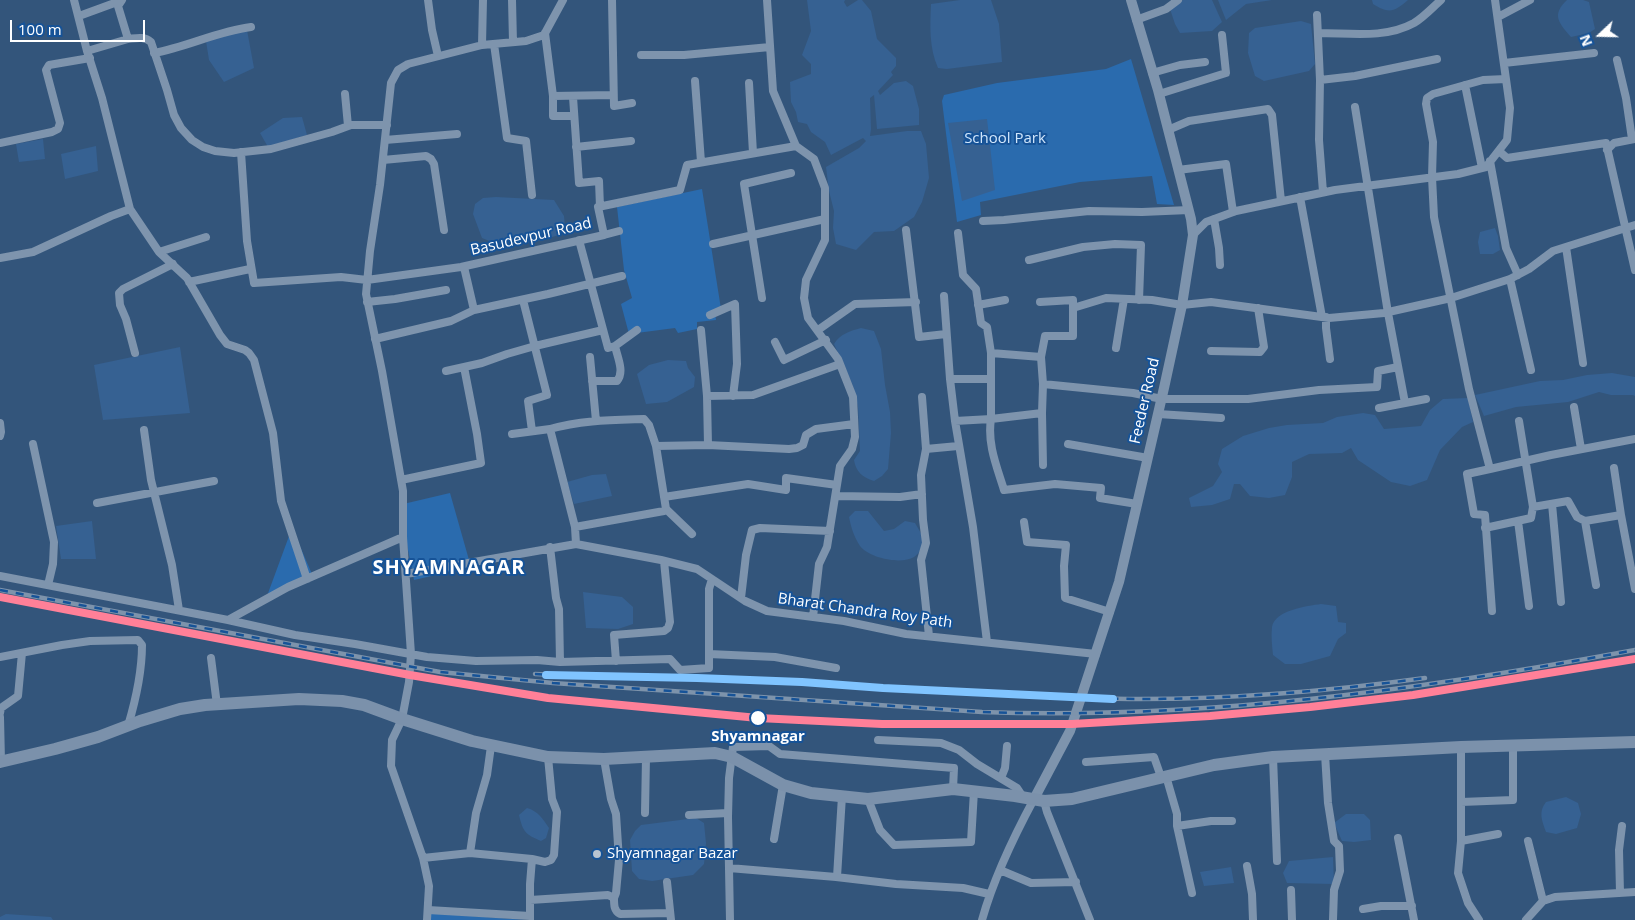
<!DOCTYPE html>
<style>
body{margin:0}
#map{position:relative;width:1635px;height:920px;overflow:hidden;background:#33557b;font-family:"Open Sans",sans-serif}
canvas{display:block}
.north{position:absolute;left:1575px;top:10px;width:50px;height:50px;-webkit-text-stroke:4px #165398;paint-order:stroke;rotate:249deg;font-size:14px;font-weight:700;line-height:20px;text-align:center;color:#fff}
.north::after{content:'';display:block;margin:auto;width:18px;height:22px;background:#fff;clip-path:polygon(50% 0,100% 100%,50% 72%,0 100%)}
.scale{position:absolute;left:10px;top:20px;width:135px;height:22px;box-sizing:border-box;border:2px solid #fff;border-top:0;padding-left:6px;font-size:15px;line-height:18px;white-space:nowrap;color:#fff;-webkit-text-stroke:4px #165398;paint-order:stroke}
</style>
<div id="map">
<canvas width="1635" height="920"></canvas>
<div class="north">N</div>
<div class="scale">100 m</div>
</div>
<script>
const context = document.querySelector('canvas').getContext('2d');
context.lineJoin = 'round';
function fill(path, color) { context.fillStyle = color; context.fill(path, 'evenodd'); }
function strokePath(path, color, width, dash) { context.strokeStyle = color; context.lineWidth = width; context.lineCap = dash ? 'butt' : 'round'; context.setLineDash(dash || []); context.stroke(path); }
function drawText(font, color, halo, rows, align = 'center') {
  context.font = font + ' "Open Sans",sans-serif'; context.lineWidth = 4; context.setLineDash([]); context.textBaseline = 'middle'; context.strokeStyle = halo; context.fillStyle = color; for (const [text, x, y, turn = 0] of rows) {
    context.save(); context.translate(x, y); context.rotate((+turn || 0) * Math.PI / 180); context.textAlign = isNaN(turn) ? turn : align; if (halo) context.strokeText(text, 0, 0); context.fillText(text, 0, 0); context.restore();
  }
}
const green = new Path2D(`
 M1131,59L1174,205L1157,204L1152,176L1080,182L980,202L981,215L957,222L942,101L944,95L997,83L1106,69Z
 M702,189L721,309L715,313L716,320L697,322V329L678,333L675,328L629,334L621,304L632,298L624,270L617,207Z
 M450,493L471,567L414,580L399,505Z
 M292,528L312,574L267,596Z
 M431,913L526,920H430Z`);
const water = new Path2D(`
 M807,0H845L844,2L847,7L858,0H862L871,11L877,39L896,58V66L891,72L893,75L878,91L880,95L894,83L906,81L913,86L919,109V125L877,129L874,95L870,98L871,129L870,136L907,131H921L926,144L929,178L922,202L914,217L894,231L874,232L856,250L836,244L833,228L834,211L829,191L826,167L859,148L866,141L863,138L831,155L825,142L811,132L807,124L798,122L796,112L791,102L790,82L811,74V64L802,55L811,31Z
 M960,0H991L999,24L1002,62L947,69L938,68C929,47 930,27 931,4Z
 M1183,0H1212L1222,22L1212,31L1180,33L1175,24L1170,9Z
 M1218,0H1272L1246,4L1226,20Z
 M1372,0H1408C1394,12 1389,14 1373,4Z
 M1567,0H1583L1589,2L1595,29L1589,33L1571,37C1559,23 1551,15 1567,0Z
 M1301,21L1311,24L1315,64L1309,71L1264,81L1255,76L1248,53L1249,33L1255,28Z
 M247,30L254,68L224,82L209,60L206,41Z
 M302,117L307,135L268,147L260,133L283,118Z
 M987,119L995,190L962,201L948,123Z
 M43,139L45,159L19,162L16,144Z
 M96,146L98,171L65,179L61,154Z
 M496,197L554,200L564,216L565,227L559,235L542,240L521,244L503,239L492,242L482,238L473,214L475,204L483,198Z
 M1495,228L1498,236L1500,250L1493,254H1480L1478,242L1480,232Z
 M861,328L874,331L881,349L885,385L890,412L891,433L888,469L882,476L874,481C862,477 856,472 854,460L860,451L858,407L853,386L834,344C840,334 850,331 861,328Z
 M180,347L190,413L103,420L94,365Z
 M668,360L686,361L688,368L695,377L694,387L667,402L646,404L637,374L649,365Z
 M1612,373L1635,377V396L1633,395H1611L1599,392L1568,402L1516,407L1484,416L1475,395L1540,381L1563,380L1587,375Z
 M1468,398L1473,422L1462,427L1440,450L1427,480L1410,486L1391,482L1358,460L1351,448L1342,453L1309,454L1292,462V477L1285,495L1269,498L1250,496L1240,484H1234L1230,499L1212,505L1191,507L1189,498L1213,486L1222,472L1218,464L1222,449L1243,436L1269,428L1287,425L1323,423L1337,417L1363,413L1375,415L1384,429L1421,426L1430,410L1443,399Z
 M606,474L612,496L574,504L567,482L592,475Z
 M855,511H868L884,531L894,529L905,521L915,523L922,535V549C920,551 917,555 914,557C901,565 869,558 860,546C854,537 851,527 849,517Z
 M92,521L96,559H61L56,526Z
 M583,592L622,597L633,607V624L618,629L586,628Z
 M1321,604L1336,606L1338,622L1346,623V633L1338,639L1330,656L1301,664H1285L1273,655C1272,646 1271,636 1272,627C1275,610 1307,606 1321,604Z
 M1566,797L1578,803L1581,814L1577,828L1556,834L1546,832C1542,821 1538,812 1546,802Z
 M527,808C538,811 543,819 549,828L546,838L541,841C525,834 523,832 519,815Z
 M1346,814H1364L1370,820L1371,840L1354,842L1342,841L1334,823Z
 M696,818L704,823L706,843L704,864L693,875L652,881L639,879L632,871L630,840L635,831L641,825Z
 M1333,857L1334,884L1287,883L1283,873L1289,861Z
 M1231,867L1234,883L1204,886L1200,872Z
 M6,914L51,917L53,920H0V917Z`);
const minor = new Path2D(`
 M74,0L87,51L102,98L130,209L159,252L187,278L220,335L227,344L245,350L249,353L254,360L273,433L281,501L307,579
 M122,0L118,6L128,39C137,38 144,36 151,42L167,90L174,115L181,128L192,140L203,147L215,151L234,153L271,149L332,132L351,125H387
 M428,0L432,30L438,56
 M512,0L513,42
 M612,0L614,106L632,103
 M767,0L773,91L796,146L814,159L825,188V240L806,280L804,298L808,318L838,359L853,397L855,437L852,449L840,466L827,547L819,564L813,617
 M1317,15L1320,80L1319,140L1323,192
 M79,16L120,1
 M1498,17L1530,0
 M1136,20L1166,9L1178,0
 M545,33L553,96V116H574
 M1318,33C1350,33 1385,39 1414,23C1424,17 1433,7 1441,0
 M494,44L507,138L526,141L532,195
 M482,45L483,0
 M87,51L128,39
 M154,53C187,47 218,31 251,27
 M641,55H684L770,47
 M1617,60L1626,98L1632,139
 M1504,63L1594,53
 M1152,73L1180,65L1205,62
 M1506,79L1483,80L1433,94L1427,98L1426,104L1433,142L1432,177L1434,217L1469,389L1490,469L1551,455L1635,439
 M1320,80L1355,76L1437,59
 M695,81L701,162
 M749,83L753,153
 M1465,85L1482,168
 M345,94L348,126
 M1159,94L1226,73L1222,35
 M553,96L613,95
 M573,97L579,183L599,181L600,207
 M1355,107L1388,313L1405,403
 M1168,130L1189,121L1268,109L1272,115L1281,201
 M385,140L457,134
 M0,143L52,132L58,129L60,123L46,70L49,65L90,58
 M576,147L631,141
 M1607,150L1614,143L1635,139
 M1499,151L1507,158L1606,143L1635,270
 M241,152L247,241L254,283L341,277L367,280L461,267L604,235L598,207L680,190L687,165L796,146
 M383,160L426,156L431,159L434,164L444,230
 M1490,161L1506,248L1518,275
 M1178,170L1226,164L1233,212
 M1300,197L1322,317
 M1214,219L1219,248L1220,265
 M983,221L1004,220L1089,211L1142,212L1189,210
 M906,230L919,337L946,334
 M958,233L963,275L976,289L981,323L987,327L991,353V419L955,421L973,527L987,642
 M604,235L619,231
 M1193,235L1206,222L1236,211L1335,190L1458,174L1486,167L1507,140L1510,108L1495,0
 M579,240L608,348L615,346L637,330
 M713,244L825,219
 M1566,247L1583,363
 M159,252L206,237
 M0,258L33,252L111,216L130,209
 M1029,260L1083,247L1115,244L1141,245L1139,300
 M464,267L474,310L548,294L622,276
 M1510,279L1531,370
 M189,282L250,269
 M944,296L950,379H991
 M762,298L744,184L791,173
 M523,300L547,395L528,401L532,431
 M367,302L395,299L446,290
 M1040,302L1073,300V336H1045L1041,357L1043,384L1042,413L991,419C987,444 997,467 1004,490L1055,484L1101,488L1100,498L1137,504
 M978,305L1005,300
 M1073,308L1106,298L1152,300L1182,305L1211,302L1329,318L1384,313L1451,298L1510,279L1529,269L1553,251L1635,225
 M710,315L735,304L737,364L733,396
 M1326,317V328L1330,359
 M701,330L707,396
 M818,330L855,304L916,302
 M375,339L451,321L474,310
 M775,342L784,360L826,340
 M1116,348L1124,299
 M1211,351L1260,352L1264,347L1258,308
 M135,353L126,319L120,305L119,293L123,289L173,264
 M991,353L1041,357
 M590,357L596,421
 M446,371L482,363L507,354L535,346L603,330
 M950,379L955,421
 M592,381H617C625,372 617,356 615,346
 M1043,384L1133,393L1162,399H1248L1319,390L1377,387L1378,371L1398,367
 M922,397L926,449L921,475L923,520L926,543L921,560L929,636
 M1574,407L1581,449
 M1379,408L1426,399
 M1042,413L1043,465
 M1158,414L1221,418
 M0,423L1,432L0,436
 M144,430L151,480L172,565L179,610
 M512,434L550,429
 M33,444L54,542L53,564L48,585
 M1068,444L1148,458
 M708,445L789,449L797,448L803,445L806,435L816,429L854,424
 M926,449L958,446
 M1614,468L1621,515L1635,589
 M1490,469L1467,474L1474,514L1485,515L1492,611
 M401,480L481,463L477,434L464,367
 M836,496L900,497L922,494
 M664,497L748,484L786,490V478L837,485
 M97,503L214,481
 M1552,504L1561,602
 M1533,507L1568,501L1577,517L1585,521L1621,515
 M666,509L692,534
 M1518,521L1529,606
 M1585,521L1596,585
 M1024,522L1027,542L1066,545L1064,566L1065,598L1110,612
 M575,527L664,511L666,509L656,446L708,445L707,396L753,395L840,364
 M1485,528L1531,518L1533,507L1519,421
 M576,544L575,527L550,429C581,420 612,420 644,419L649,425L656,446
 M406,574L576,544L661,560L697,569L745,601L767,611L844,621L906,634L1096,654
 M0,576L228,620L288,587L403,537
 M741,598L746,555L752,530L760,528L830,531
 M228,620L295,635L355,644L427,657L476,661L537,660L560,662L559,609L556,598L550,547
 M709,654L775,657L836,668
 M0,657L62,645L90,641L138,640L142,645C142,673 136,699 128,726
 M211,658L217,705
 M616,661L614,635L664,631L668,628L670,622L664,561
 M560,662L670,659L680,670L709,668V589L712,579
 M0,713L1,708L18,696L22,653
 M0,717L1,761
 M878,740L941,743L959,750L977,764L1017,788L1023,797
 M1461,747V841L1458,873L1468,903L1479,920
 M1325,754L1328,803L1334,841L1339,846L1340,871L1334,890L1333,920
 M1273,757L1277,861
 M604,759L611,799L616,814L619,860L616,893L614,898
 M1086,762L1154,757L1161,777
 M1166,776L1177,814V826L1192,893
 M1001,778L1005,768L1007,746
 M868,799L880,830L894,845L971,842L974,791
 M1044,801L1047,812L1090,920
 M1461,802L1513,800V746
 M645,813L646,757
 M689,815L728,813
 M1177,826L1211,821H1232
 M1398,838L1414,920
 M774,839L783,785
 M1461,841L1498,834
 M1528,841L1543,901
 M470,853L476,813L487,775L491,746
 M423,858L470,853L532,859L545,862L551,860L554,855L557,812L552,799L548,757
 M1247,866L1252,894L1253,920
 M729,868L836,877L896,884L963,888L989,894
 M1000,870L1031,883L1076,882
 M837,877L842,796
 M667,882L671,920
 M1291,890L1292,920
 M1620,893L1619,850L1622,826
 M530,900L608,895L614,898C614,905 614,911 620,914L670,913
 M1363,909L1381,906H1412
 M428,910L530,916
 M427,920L429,886L423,858L391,766L392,740L402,719L409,682L411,654L403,537V491L382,371L366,294L370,251L380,185L391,83L398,70L408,64L482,45L526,41L544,35L563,0
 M530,920V884L532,859
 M730,920L728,817L729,778L733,747L769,746L780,754L954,768L953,789
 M982,920C994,877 1013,838 1034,799
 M1526,920L1543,901L1555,897L1635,892`);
const tertiary = new Path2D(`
 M1034,799L1070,731L1119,582L1164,388L1182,305L1193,235L1191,219L1158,90L1131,0`);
const primary = new Path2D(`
 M0,762L55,749L98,737L140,721L180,709L205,705L299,699L342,701L364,705L402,719L472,741L548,757L604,759L715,753L732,757L783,785L811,793L868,799L953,789L1015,796L1044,801L1072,799L1214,765L1273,757L1461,747L1635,742`);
const rail = new Path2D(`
 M0,590L440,672L553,683L982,712C1201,720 1420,690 1635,650
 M535,674C624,679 714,676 804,682C896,688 988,695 1081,697C1101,698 1120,699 1139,699C1235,699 1331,691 1425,678`);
const rail1 = new Path2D(`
 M0,597L410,675L548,698L758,718L882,724H1072L1210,716L1310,707L1413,695L1635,659`);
const rail2 = new Path2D(`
 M546,675L697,678L802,682L883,688L1113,699`);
const markers = [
 [758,718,8,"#fff"],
 [597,854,5,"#b8c4d1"]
];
const parkNames = [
 ["School Park",1005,139]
];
const streetNames = [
 ["Basudevpur Road",531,237,-13],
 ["Feeder Road",1145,401,-77],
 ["Bharat Chandra Roy Path",865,611,8]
];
const stopNames = [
 ["Shyamnagar",758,737]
];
const poiNames = [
 ["Shyamnagar Bazar",607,854]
];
const districtNames = [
 ["SHYAMNAGAR",449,568]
];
fill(green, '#2a6bae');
fill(water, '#366192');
strokePath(minor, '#7e94ad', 8);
strokePath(tertiary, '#7e94ad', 10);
strokePath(primary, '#7b91ab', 12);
strokePath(rail, '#7d93ab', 4.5);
strokePath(rail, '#165398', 2.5, [8]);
strokePath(rail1, '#ff8098', 8);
strokePath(rail2, '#80c4ff', 8);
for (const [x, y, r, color] of markers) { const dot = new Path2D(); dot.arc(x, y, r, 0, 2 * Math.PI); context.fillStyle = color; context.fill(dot); strokePath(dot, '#165398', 2); }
drawText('15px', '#d0e6fc', '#165398', parkNames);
drawText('15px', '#fff', '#165398', streetNames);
drawText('bold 15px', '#fff', '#165398', stopNames);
drawText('15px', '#fff', '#165398', poiNames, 'left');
context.letterSpacing = '1px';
drawText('bold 20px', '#fff', '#165398', districtNames);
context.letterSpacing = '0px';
</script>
